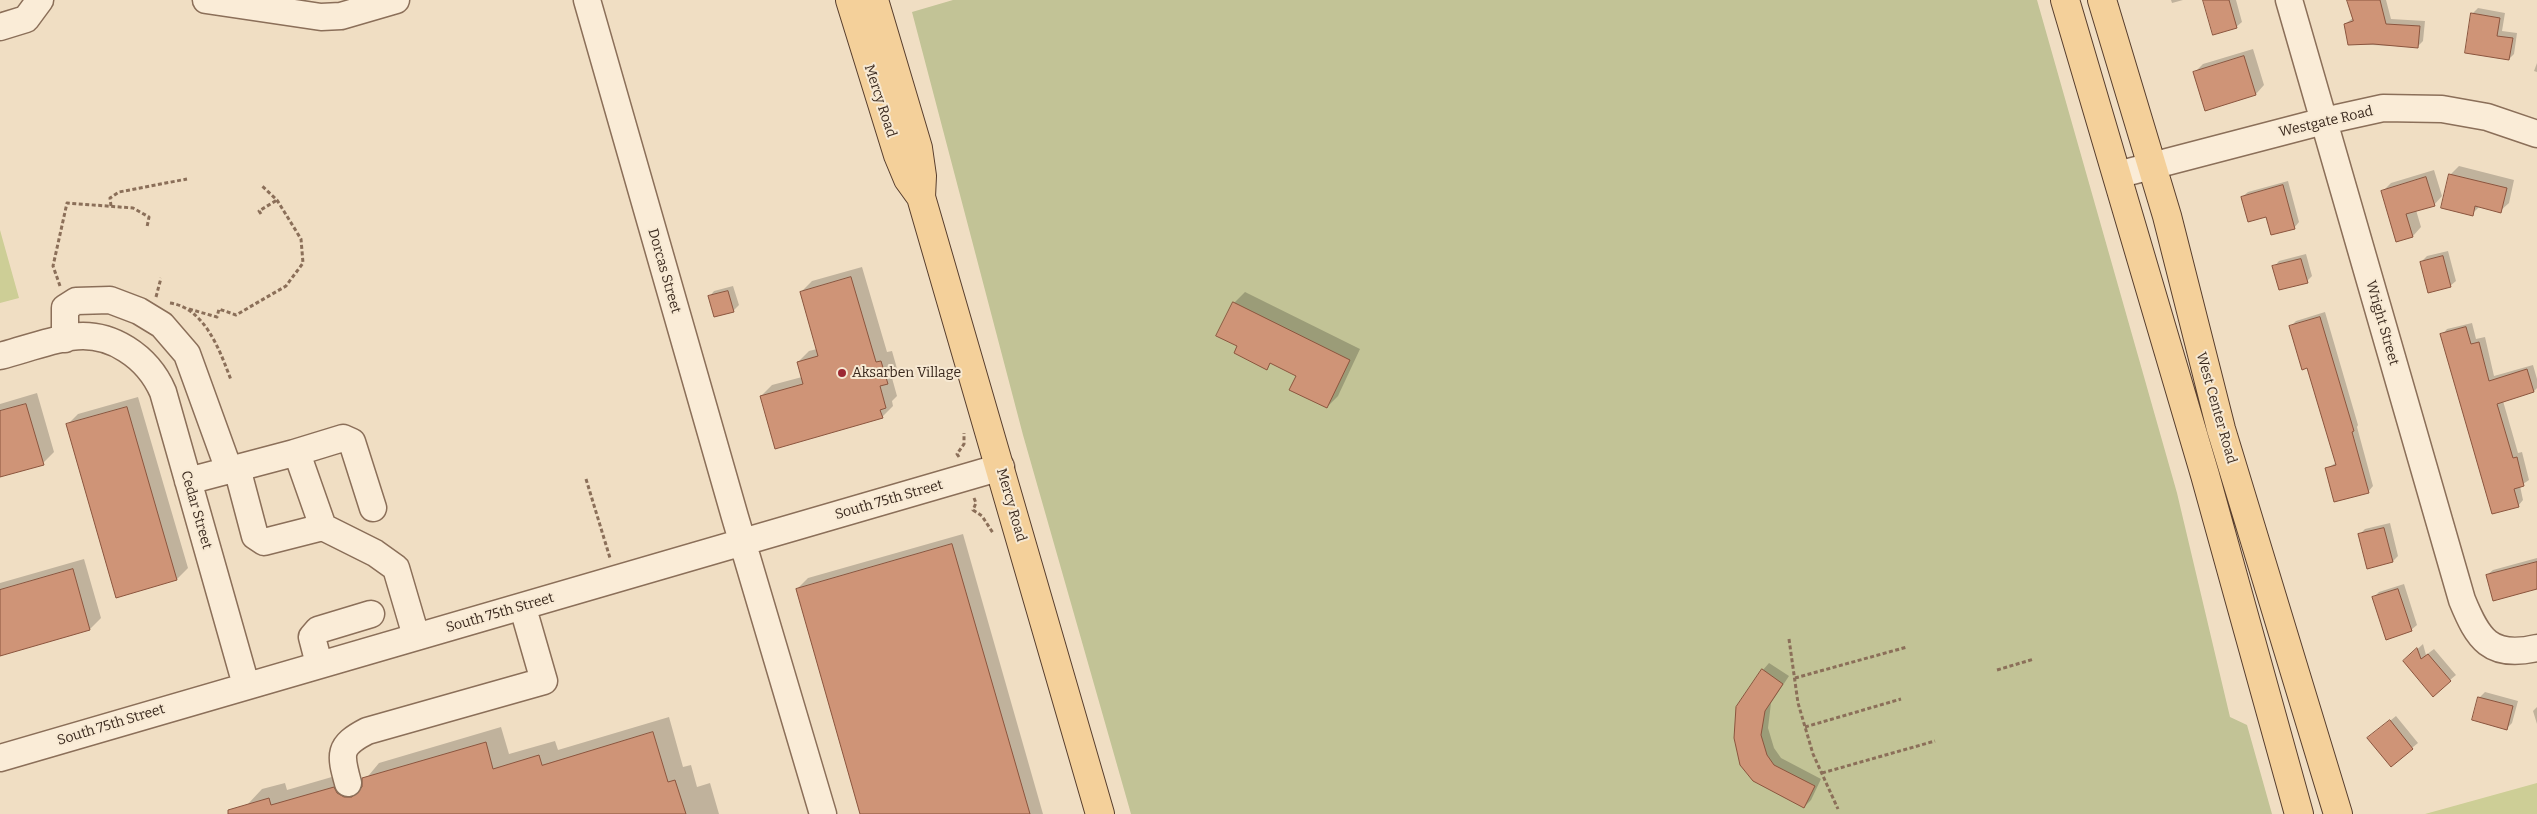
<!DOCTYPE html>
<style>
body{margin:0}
canvas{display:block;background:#f0dec3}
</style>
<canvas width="2537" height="814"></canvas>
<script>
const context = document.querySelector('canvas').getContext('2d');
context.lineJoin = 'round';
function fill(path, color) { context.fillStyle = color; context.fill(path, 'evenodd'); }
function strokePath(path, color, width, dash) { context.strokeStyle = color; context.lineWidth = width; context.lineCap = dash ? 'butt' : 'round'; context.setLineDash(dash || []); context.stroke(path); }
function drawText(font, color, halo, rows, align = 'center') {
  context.font = font + ' Bitter,serif'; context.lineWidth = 4; context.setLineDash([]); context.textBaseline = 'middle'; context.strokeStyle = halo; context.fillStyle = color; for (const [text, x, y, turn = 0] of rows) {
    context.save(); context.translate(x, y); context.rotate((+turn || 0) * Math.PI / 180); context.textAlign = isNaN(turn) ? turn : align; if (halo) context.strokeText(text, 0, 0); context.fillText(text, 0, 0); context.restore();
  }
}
const green = new Path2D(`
 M0,230L19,298L0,303Z
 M2537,783V814H2425Z`);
const cemetery = new Path2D(`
 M953,0H2037L2177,493L2230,717L2247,725L2272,814H1131L1023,435L912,12Z`);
const shadow = new Path2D(`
 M2171,0H2183L2172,3Z
 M2205,0H2236L2242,22L2236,27Z
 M2349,0H2386L2391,19L2425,21L2423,41L2417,47L2349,44L2345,24L2353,18Z
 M2478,8L2505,13L2502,31L2517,33L2514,54L2509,59L2472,14Z
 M2253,49L2264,85L2256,94L2206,109L2194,73L2203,64Z
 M2537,63V72L2534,71Z
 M2459,166L2514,180L2509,203L2500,211L2480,206L2472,214L2442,207L2451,174Z
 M2434,170L2442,196L2434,205L2416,210L2421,227L2413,236L2383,191L2391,183Z
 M2288,181L2299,222L2294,228L2267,216L2242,197L2248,192Z
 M2448,251L2456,281L2450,286L2421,262L2427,256Z
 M2306,254L2312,276L2307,281L2274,267L2279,261Z
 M862,267L887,352L892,351L898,372L892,378L897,396L892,401L893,406L882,417L761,396L772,385L802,377L798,362L809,351L817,349L801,292L812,281Z
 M733,286L739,305L733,311L709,297L714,291Z
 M1245,292L1360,349L1338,396L1327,407L1298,375L1272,362L1266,368L1239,345L1234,303Z
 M2325,312L2358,425L2357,427L2373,486L2368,492L2326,469L2337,462L2308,367L2291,326L2296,321Z
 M2472,323L2476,339L2485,337L2494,376L2533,365L2537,379V388L2534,391L2503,401L2518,453L2522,452L2529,480L2520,486L2523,500L2518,506L2442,335L2447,329Z
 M37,393L54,452L43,463L0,476V404Z
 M138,397L188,568L177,579L67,425L78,414Z
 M2390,523L2398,556L2393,561L2359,535L2365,529Z
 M963,534L1043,814H861L797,589L808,578Z
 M2537,558V588L2487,575L2493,570Z
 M84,559L101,618L90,629L0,655V583Z
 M2404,584L2417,625L2411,630L2374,597L2379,592Z
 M2423,644L2426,655L2434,649L2456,675L2450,680L2410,656Z
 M1769,663L1789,676L1771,703L1768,728L1774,748L1781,758L1821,779L1811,800L1804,807L1754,781L1763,670Z
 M2485,692L2518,701L2512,723L2506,729L2479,698Z
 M2537,707V724L2533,711Z
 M2396,716L2418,743L2391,765L2375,733Z
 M669,717L683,767L691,765L697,787L710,783L719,814H250L247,805L262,789L285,783L287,790L349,772L353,779L364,781L379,763L501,727L509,754L555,741L558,750Z`);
const building = new Path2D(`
 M2203,0H2229L2237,28L2213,35Z
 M2347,0H2380L2386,24L2420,26L2418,48L2373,44L2348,45L2344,24L2353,21Z
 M2471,13L2500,18L2497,36L2513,38L2509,60L2465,53Z
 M2244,56L2256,95L2205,111L2193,72Z
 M2449,174L2507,188L2501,213L2475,206L2473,216L2441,208Z
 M2426,177L2435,206L2406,214L2413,237L2396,242L2381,191Z
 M2283,185L2295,229L2271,235L2266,217L2248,222L2241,197Z
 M2443,256L2451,287L2428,293L2420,262Z
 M2301,259L2308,283L2279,290L2272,266Z
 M851,277L876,362L881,361L888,384L880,386L886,408L880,410L883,418L775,449L760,396L803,384L797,362L818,356L800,292Z
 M728,291L734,312L714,317L708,296Z
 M1233,302L1350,360L1327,408L1289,390L1296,376L1270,363L1267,370L1234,353L1237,346L1216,336Z
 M2320,317L2354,431L2352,432L2369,493L2334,502L2325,468L2336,465L2307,368L2302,370L2289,326Z
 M2466,327L2471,344L2479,342L2489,381L2527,369L2534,392L2497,404L2513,458L2517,457L2524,486L2514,489L2519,507L2492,514L2440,334Z
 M26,404L44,465L0,477V411Z
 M127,407L177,580L116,598L66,424Z
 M2384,528L2393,562L2367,569L2358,534Z
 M952,544L1030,814H860L796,589Z
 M2537,562V589L2493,601L2486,575Z
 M73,569L90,630L0,656V590Z
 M2398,589L2412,631L2386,640L2372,597Z
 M2417,648L2421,659L2428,654L2451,681L2433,697L2403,661Z
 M1762,669L1783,684L1765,711L1761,735L1767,755L1774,765L1815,786L1804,808L1753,781L1740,765L1734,738L1736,707Z
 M2478,697L2513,706L2507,730L2472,720Z
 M2390,720L2413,749L2391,767L2367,738Z
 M653,732L668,782L675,780L686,814H228V810L269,798L271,805L334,787L337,793L344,797H352L362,787V778L486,742L493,769L539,755L542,765Z`);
const path = new Path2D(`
 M111,206L110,198L119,192L187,179
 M261,214L259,211L277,200
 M60,286L53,266L67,203L133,208L149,217L147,227
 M156,297L161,278
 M170,303C205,308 220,351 231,380
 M189,309L217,317L219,309L236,315L286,286L303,263L301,239L277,200L262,186
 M959,457L957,454L964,444V433
 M586,479L610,558
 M974,498L976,503L973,510L982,516L993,533
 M1789,639L1798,703L1813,754L1838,809
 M1997,670L2034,659
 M1795,678L1907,647
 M1805,727L1901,699
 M1822,773L1935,741`);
const minor = new Path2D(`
 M206,0L321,17L341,16L396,0
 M587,0L735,517L823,814
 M2289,0L2462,600C2478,639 2490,659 2537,648
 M0,27L26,19L40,0
 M2117,175L2324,121L2383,108L2442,109L2487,117L2537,134
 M65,339V308L76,301L110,300L139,311L162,325L187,354L229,470
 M0,356C23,350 47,341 71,337C111,331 148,357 163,392L246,685
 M294,453L343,438L352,442L373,508
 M237,468L255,536L264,542L323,527
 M188,481L294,453L298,456L323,527L375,553L396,568L416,636
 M319,664L312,637L318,630L371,614
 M0,758L1001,467
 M348,783C340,754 338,746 367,731L544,681L523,608`);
const major = new Path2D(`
 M850,0L898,155L908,179L921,197L1100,814
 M874,0L918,148L922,176L921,197
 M2065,0L2205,475L2299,814
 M2102,0L2167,216L2221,429L2338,814`);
const markers = [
 [842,373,5,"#9c2732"]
];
const streetNames = [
 ["Mercy Road",880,101,72],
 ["Westgate Road",2326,122,-13],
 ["Dorcas Street",664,271,74],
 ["Wright Street",2382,323,74],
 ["West Center Road",2216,408,74],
 ["South 75th Street",889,500,-16],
 ["Mercy Road",1011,505,74],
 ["Cedar Street",196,510,74],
 ["South 75th Street",500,613,-16],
 ["South 75th Street",111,725,-17]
];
const poiNames = [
 ["Aksarben Village",852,373]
];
fill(green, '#cdce96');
fill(cemetery, '#c2c396');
fill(shadow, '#0003');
fill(building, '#cf9477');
strokePath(building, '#8b553e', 1);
strokePath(minor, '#8b6f59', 29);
strokePath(major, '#583e2d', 30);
strokePath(path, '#8b6f59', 3, [4, 2.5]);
strokePath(minor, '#faecd7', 26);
strokePath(major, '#f4d09a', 28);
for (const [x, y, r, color] of markers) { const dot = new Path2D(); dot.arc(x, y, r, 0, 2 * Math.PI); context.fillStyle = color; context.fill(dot); strokePath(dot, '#f7e9d3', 2); }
drawText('14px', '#3a291e', '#f7e9d3', streetNames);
drawText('14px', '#3a291e', '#f7e9d3', poiNames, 'left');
</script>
